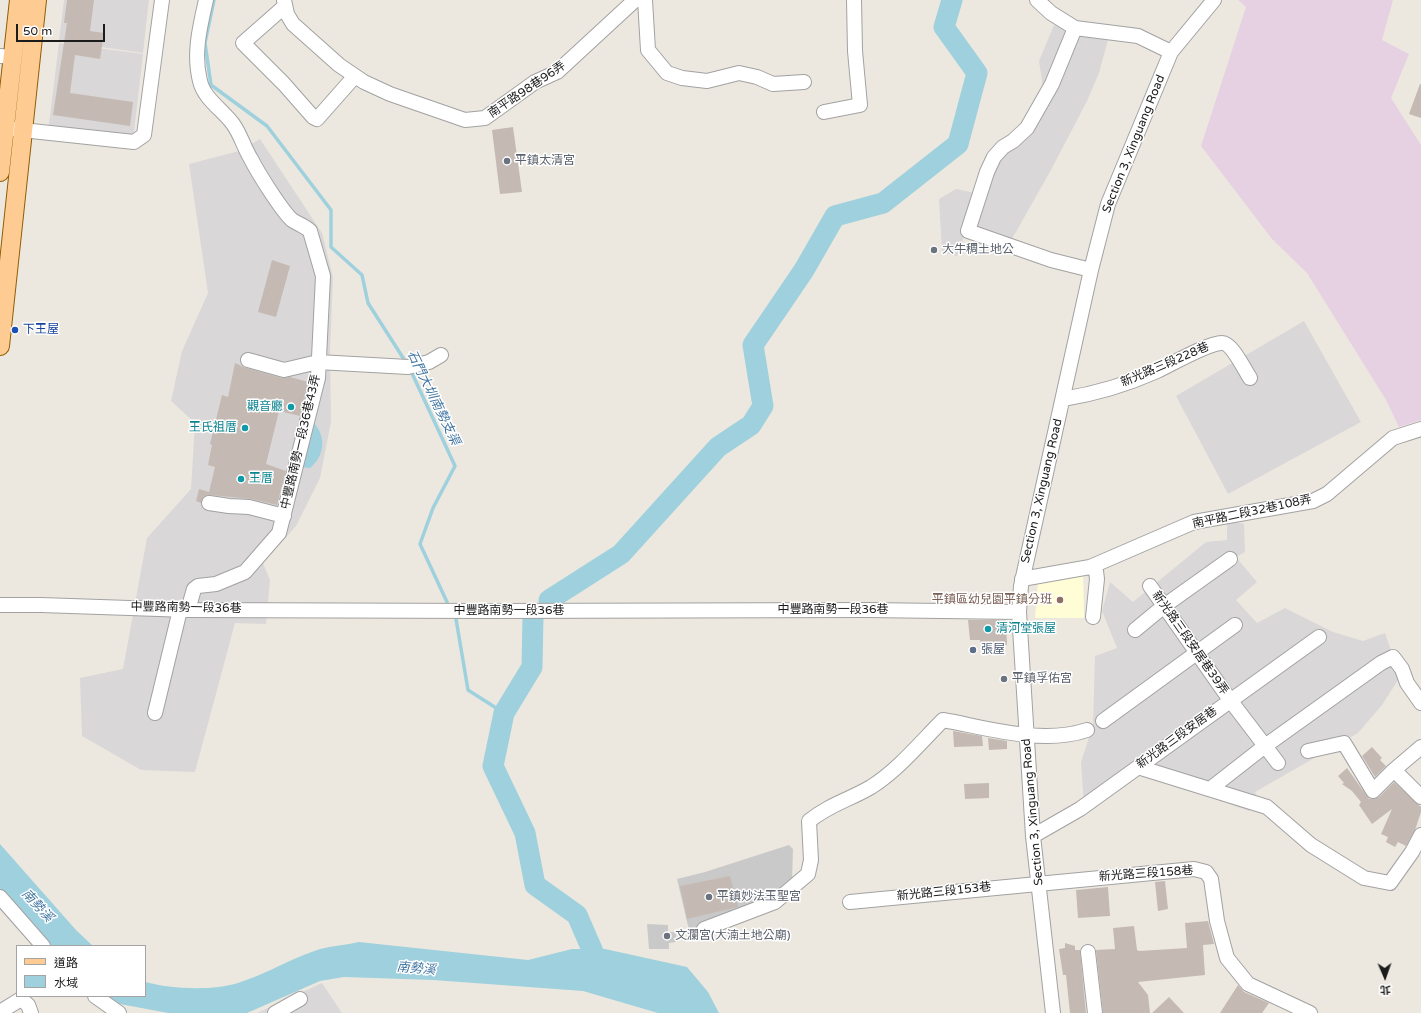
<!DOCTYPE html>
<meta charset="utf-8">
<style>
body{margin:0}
#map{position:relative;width:1421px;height:1013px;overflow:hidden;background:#ede8df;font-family:"Varela Round","Noto Sans TC",sans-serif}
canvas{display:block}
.legend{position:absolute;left:16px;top:945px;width:130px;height:52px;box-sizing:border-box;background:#fff;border:1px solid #a4a4a4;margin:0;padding:5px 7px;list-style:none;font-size:12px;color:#1b1b1b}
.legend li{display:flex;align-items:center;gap:8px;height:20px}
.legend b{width:20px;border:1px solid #a4a4a4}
.north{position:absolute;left:1365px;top:957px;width:40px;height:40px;-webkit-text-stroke:3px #fff;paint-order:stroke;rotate:178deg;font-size:11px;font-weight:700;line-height:16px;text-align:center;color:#1b1b1b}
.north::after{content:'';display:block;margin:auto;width:14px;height:18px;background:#1b1b1b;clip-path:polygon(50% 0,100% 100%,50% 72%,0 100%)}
.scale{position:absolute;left:16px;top:24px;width:89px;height:18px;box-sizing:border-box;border:2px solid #1b1b1b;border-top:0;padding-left:5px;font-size:12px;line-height:14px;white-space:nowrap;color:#1b1b1b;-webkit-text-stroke:3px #fff;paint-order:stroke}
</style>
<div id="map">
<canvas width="1421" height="1013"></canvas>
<ul class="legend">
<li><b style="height:5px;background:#fecc93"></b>道路</li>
<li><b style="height:11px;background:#9ed1dd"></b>水域</li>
</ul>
<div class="north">北</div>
<div class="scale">50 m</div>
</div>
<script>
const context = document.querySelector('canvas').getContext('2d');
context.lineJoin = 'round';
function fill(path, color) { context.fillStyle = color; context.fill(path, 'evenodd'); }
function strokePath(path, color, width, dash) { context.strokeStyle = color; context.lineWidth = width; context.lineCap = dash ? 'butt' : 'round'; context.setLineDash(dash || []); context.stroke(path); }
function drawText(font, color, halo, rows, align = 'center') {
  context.font = font + ' "Varela Round","Noto Sans TC",sans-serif'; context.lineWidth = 3; context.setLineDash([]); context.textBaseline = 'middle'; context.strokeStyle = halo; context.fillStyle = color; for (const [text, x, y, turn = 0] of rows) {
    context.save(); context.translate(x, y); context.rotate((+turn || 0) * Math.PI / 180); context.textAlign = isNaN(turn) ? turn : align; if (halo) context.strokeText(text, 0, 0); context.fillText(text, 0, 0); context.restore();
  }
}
const residential = new Path2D(`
 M64,0H149L143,53L59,41Z
 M1054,25L1082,36L1108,40L1099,73L1087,101L1051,170L1008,246L965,234L957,256L942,252L939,199L956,189L984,195L996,164L1045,100L1039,61Z
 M59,43L143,54L132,149L47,140Z
 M260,139L322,233L333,277L330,351L331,422L320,478L296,526L263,563L270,580L266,624L235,623L195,772L141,770L82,736L80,678L123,669L147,538L191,489L195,423L171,401L182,351L208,293L189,164L239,151Z
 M1304,321L1361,422L1228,494L1176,396Z
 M1227,520L1244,524L1245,552L1236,557L1257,582L1236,600L1257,623L1285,608L1333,632L1363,641L1385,633L1400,677L1382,705L1358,733L1255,792L1262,805L1249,811L1137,771L1084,807L1081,762L1093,725L1095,656L1117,648L1102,611L1110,582L1133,602L1206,542L1227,540Z
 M322,983L342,1013H257Z`);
const industrial = new Path2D(`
 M1238,0H1393L1382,40L1409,54L1391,98L1421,145V420L1399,427L1386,400L1307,273L1272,239L1201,146L1246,7Z`);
const education = new Path2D(`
 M1083,568L1084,618H1035L1038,582Z`);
const religious = new Path2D(`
 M789,845L793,849L792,882L775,899L699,929L689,930L677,879L705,872Z
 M647,924L668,925V932H676V942L669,943V949H649Z`);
const water = new Path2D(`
 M312,421C326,434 326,455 310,468L300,467Z
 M0,844L76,930L93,946H50L0,891Z
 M359,942L528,960L572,949H605L687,967L708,992L719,1013H658L583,991L433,980L344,977L320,981L247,1013H168L120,1004L107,996H145V982C171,989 212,991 238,983C266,974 292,958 320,949C332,946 346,945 359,942Z`);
const stream = new Path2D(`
 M214,0L205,43L211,85L267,126L331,210V247L362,275L368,303L407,364
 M410,369L455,466L433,508L420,544L447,602
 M456,619L468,690L504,713`);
const river = new Path2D(`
 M549,600L621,554L718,447L751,425L763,406L753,345L804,270L835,216L883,203L958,144L977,73L944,27L952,0
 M533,616L532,667L504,713L493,766L525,833L535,885L577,915L597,961L599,976`);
const building = new Path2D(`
 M67,0H94L90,31L104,33L100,59L75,55L70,93L133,102L130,126L53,115L67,23H64Z
 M1420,84H1421V118L1409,114Z
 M513,127L522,192L500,194L492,130Z
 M272,260L290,266L276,317L258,312Z
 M235,363L246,368L282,378L290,377L308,382L300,416L279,411L266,464L286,471L277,505L251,499L210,495L203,497L201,503L196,501L199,489L209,492L215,467L208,465L212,445L210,444L222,395L228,397Z
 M968,620H1006L1007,645L981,646L980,640H970Z
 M953,731L982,736L983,746L954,747Z
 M988,738L1007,741V749L989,750Z
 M1372,747L1382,758L1380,760L1386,766L1375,777L1362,756Z
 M1347,768L1369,799H1374L1379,797L1394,782L1421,807V812L1415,830L1406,846L1398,842L1395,847L1386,842L1388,837L1381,834L1392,809L1372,824L1359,805L1361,802L1352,791L1342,784L1344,783L1338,776Z
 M989,783V798L965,799L964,784Z
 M730,876L738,907L687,919L680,886Z
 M1165,881L1168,909L1158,911L1155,882Z
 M1108,887L1110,916L1078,918L1076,890Z
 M1208,921L1214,944L1203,945L1205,975L1138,982L1148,995L1150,1013H1103L1096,950L1115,949L1113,928L1134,926L1137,950L1139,951L1187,948L1185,923Z
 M1065,943L1075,946V950H1080L1086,1013H1070L1066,975H1063L1059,949L1065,948Z
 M1238,985L1244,992L1269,1003L1262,1013H1220Z
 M1169,997L1184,1013H1152Z`);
const minor = new Path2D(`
 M284,0L287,14L293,24L339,65L364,82L390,94L465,120L485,118L535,82L557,72L635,0
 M645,0L648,50L667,73L682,78L707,81L739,73L757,77L773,84L804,82
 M1037,0L1051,13L1075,28L1138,36L1171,52
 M285,6L243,43L284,84L313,117L317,119L355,76
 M1075,28L1052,84L1027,128L1013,141L1003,147L994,157L987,172L968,231L1051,260L1091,270
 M0,56L12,57
 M824,112L860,105L855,51L854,0
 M13,129L134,142L144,135L162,0
 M248,360L284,370L318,362L408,367L429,362L441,355
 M1063,399C1094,394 1128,384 1157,371C1172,364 1208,343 1222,343C1232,343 1244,369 1250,378
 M209,503L229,506L249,507L284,516
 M1090,567L1096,571L1097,579L1093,617
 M1022,579L1090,567L1194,522L1313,501L1327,494L1393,438L1421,429
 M1150,586L1230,700L1278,763
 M0,605H41L188,610L489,611L867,610L1019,612
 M188,610L194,589L198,586L216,584L245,572L279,533L318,378L323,276L310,231C305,226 298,224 292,220C282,211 258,173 251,159C244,148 241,135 233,124C223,110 204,99 200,81C193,54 200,26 206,0
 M1135,630L1164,606L1230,559
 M155,713L180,610
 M1103,721L1235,625
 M1308,751L1344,743L1373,791L1394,770L1421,797
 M1138,767L1267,807L1311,845L1364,878L1390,883L1412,852L1421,835
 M1394,770L1421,747
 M1210,789L1265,746L1381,663L1393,657L1402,669L1407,683L1421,703
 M1033,836L1080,809L1319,637
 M0,897L43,946
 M850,902L1194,869L1206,872L1211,879L1217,921L1227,958L1248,984L1310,1013
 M704,929L775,902L808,874L811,860L809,821C830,804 849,800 871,787C898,770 920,743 943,720C988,728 1042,745 1087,730
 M1088,952L1095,1013
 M95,996L119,1013
 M0,1012L21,999L28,1005L31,1013
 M275,1013L300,999
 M1053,1013L1033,836L1019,612L1021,586L1091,270L1108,204L1171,52L1214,0`);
const major = new Path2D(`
 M0,172L19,0
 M0,346L37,0`);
const markers = [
 [507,161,4,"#6b7280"],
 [934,250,4,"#6b7280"],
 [15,330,4,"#1a4fb4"],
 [291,407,4,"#0f9aa8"],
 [245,428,4,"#0f9aa8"],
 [241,479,4,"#0f9aa8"],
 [1060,600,4,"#8d6e63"],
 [988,629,4,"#0f9aa8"],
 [973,650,4,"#5c6f8a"],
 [1004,679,4,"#6b7280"],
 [709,897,4,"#6b7280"],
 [667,936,4,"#6b7280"]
];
const streetNames = [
 ["南平路98巷96弄",527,90,-34],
 ["Section 3, Xinguang Road",1134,144,-68],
 ["新光路三段228巷",1165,365,-23],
 ["中豐路南勢一段36巷43弄",301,442,-77],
 ["Section 3, Xinguang Road",1042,491,-77],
 ["南平路二段32巷108弄",1252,512,-12],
 ["中豐路南勢一段36巷",186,608,1],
 ["中豐路南勢一段36巷",833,610],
 ["中豐路南勢一段36巷",509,611],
 ["新光路三段安居巷39弄",1190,643,55],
 ["新光路三段安居巷",1177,738,-36],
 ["Section 3, Xinguang Road",1033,812,-95],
 ["新光路三段158巷",1146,874,-4],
 ["新光路三段153巷",944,892,-6]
];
const worshipNames = [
 ["平鎮太清宮",515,161],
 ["大牛稠土地公",942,250],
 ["平鎮孚佑宮",1012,679],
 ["平鎮妙法玉聖宮",717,897],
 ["文瀾宮(大湳土地公廟)",675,936]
];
const transitNames = [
 ["下王屋",23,330]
];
const cultureNames = [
 ["觀音廳",283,407],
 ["王氏祖厝",237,428],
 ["王厝",249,479,"left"],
 ["清河堂張屋",996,629,"left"]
];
const educationNames = [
 ["平鎮區幼兒園平鎮分班",1052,600]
];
const serviceNames = [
 ["張屋",981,650]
];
const waterNames = [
 ["石門大圳南勢支渠",433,398,64],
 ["南勢溪",37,906,47],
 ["南勢溪",416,969,5]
];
fill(residential, '#d9d7d8');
fill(industrial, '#e6d1e3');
fill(education, '#fffdd6');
fill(religious, '#c9c9c9');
fill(water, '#9ed1dd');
strokePath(stream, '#9ed1dd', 3.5);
strokePath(river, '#9ed1dd', 21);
fill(building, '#c4bab3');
strokePath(minor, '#a2a2a2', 16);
strokePath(major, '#915c00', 20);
strokePath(minor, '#fff', 14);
strokePath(major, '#fecc93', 18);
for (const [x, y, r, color] of markers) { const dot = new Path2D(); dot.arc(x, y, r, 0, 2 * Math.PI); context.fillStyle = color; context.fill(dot); strokePath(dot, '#fff', 1.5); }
drawText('12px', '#1b1b1b', '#fff', streetNames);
drawText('12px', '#5b616d', '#fff', worshipNames, 'left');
drawText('12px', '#164399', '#fff', transitNames, 'left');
drawText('12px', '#0d838f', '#fff', cultureNames, 'right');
drawText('12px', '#785e54', '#fff', educationNames, 'right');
drawText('12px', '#4e5e75', '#fff', serviceNames, 'left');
drawText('italic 13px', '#4277a4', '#fff', waterNames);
</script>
